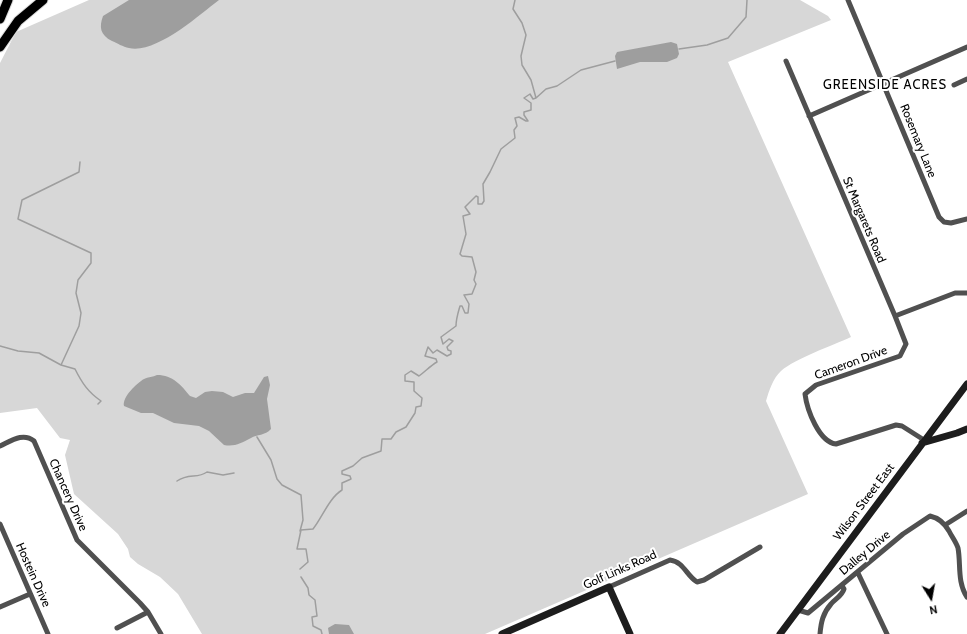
<!DOCTYPE html>
<style>
body{margin:0}
#map{position:relative;width:967px;height:634px;overflow:hidden;background:#fff;font-family:Cabin,sans-serif}
canvas{display:block}
.north{position:absolute;left:911px;top:578px;width:40px;height:40px;-webkit-text-stroke:3px #fff;paint-order:stroke;rotate:169deg;font-size:11px;font-weight:700;line-height:16px;text-align:center;color:#000}
.north::after{content:'';display:block;margin:auto;width:14px;height:18px;background:#000;clip-path:polygon(50% 0,100% 100%,50% 72%,0 100%)}
</style>
<div id="map">
<canvas width="967" height="634"></canvas>
<div class="north">N</div>
</div>
<script>
const context = document.querySelector('canvas').getContext('2d');
context.lineJoin = 'round';
function fill(path, color) { context.fillStyle = color; context.fill(path, 'evenodd'); }
function strokePath(path, color, width, dash) { context.strokeStyle = color; context.lineWidth = width; context.lineCap = dash ? 'butt' : 'round'; context.setLineDash(dash || []); context.stroke(path); }
function drawText(font, color, halo, rows, align = 'center') {
  context.font = font + ' Cabin,sans-serif'; context.lineWidth = 4; context.setLineDash([]); context.textBaseline = 'middle'; context.strokeStyle = halo; context.fillStyle = color; for (const [text, x, y, turn = 0] of rows) {
    context.save(); context.translate(x, y); context.rotate((+turn || 0) * Math.PI / 180); context.textAlign = isNaN(turn) ? turn : align; if (halo) context.strokeText(text, 0, 0); context.fillText(text, 0, 0); context.restore();
  }
}
const green = new Path2D(`
 M89,0H800L828,16L831,20L728,62L851,337C832,346 796,358 781,371C773,378 769,391 766,401L808,494L485,634H202L178,594L160,577L138,564L130,557L128,549L118,534L74,494L65,455L70,440L60,438L37,408L0,413V63L16,32Z`);
const water = new Path2D(`
 M129,0H219C198,16 156,54 129,48C123,47 117,43 112,41C100,35 99,27 103,16Z
 M671,42L677,44L679,54L677,58L667,62H640L617,69L615,56L617,52Z
 M157,375C173,375 181,385 190,396L196,398L205,392L212,391L223,392L233,397L245,393H254L264,377L268,376L270,385L267,399L271,429C265,436 257,434 251,438C241,443 235,447 224,445L209,431L199,426L174,423L153,413H141L124,406C122,397 137,383 144,379C148,377 153,377 157,375Z
 M335,624L349,625L354,634H329L328,628Z`);
const stream = new Path2D(`
 M515,0L513,9L522,23L526,35L521,56L522,65L531,80L536,98
 M679,49L707,45L728,38L746,17L747,0
 M536,98L546,89L557,86L581,70L615,61
 M0,346L18,351L39,353L61,365L75,369C82,383 88,392 101,401L98,404
 M61,365L79,326L81,313L76,293L78,280L91,263V253L18,219L22,200L79,172L80,162
 M257,437L271,460L277,479L282,485L301,495L303,520L300,531
 M177,481C189,473 197,479 207,472L223,475L234,473
 M300,569L308,562L306,549H297L301,530L313,529C322,518 329,498 342,490V483L351,479L350,476L342,474V471L353,466L362,458L381,451L382,439H391L396,432L406,427L415,413L416,407L421,406L422,398L414,391V382L405,381V375L411,371L419,376C426,371 430,366 437,362L436,359L425,356L428,347L433,353L437,350L447,356L451,354V351L448,350L447,347L453,341L449,339L443,344L441,337L456,326C456,319 458,313 460,306H462L465,313H468L469,304L464,295L472,294L476,284L474,280L476,272L472,257L462,256L460,254L466,234L463,216L470,214L465,207L476,196L478,197V204H482L484,201L483,184L490,172L501,149L515,138L514,130L517,126L515,118L519,117L526,121H528L524,115V112L531,110V103L524,98L530,94L533,99L536,98
 M301,577L308,588L309,595L315,600L317,616L312,617L313,626L321,630L322,634`);
const minor = new Path2D(`
 M848,0L939,217L944,222L951,223L967,219
 M786,61L895,316L955,293H967
 M954,85L967,79
 M809,116L967,47
 M895,316L906,344L900,356L816,385L805,394C807,410 819,442 836,444L896,425L902,426L924,440
 M0,446C11,441 23,432 34,441L77,540L140,603L148,612L161,634
 M0,524L48,634
 M945,525L967,511
 M858,573L887,634
 M609,587L670,560C684,562 686,575 697,582L704,580L760,547
 M0,607L30,594
 M798,610L808,613L903,534L930,516C939,518 945,524 949,531C952,537 956,542 958,548C961,564 957,582 967,597
 M117,628L148,612
 M820,634C821,622 823,613 831,604C835,599 842,596 844,589L842,586`);
const secondary = new Path2D(`
 M922,443L957,433L967,429
 M502,634L609,587L630,634
 M780,634L967,384`);
const motorway = new Path2D(`
 M0,19L8,0
 M0,47L18,21L43,0`);
const streetNames = [
 ["Rosemary Lane",918,141,68],
 ["St Margarets Road",864,220,67],
 ["Cameron Drive",851,363,-20],
 ["Chancery Drive",68,495,66],
 ["Wilson Street East",864,502,-53],
 ["Dalley Drive",865,553,-40],
 ["Golf Links Road",620,570,-24],
 ["Hostein Drive",33,575,66]
];
const neighbourhoodNames = [
 ["GREENSIDE ACRES",885,85]
];
fill(green, '#d7d7d7');
fill(water, '#9e9e9e');
strokePath(stream, '#9e9e9e', 1.5);
strokePath(motorway, '#dbdbdb', 11);
strokePath(minor, '#505050', 5);
strokePath(secondary, '#1d1d1d', 7);
strokePath(motorway, '#000', 9);
drawText('12px', '#000', '#fff', streetNames);
context.letterSpacing = '1px';
drawText('13px', '#000', '#fff', neighbourhoodNames);
context.letterSpacing = '0px';
</script>
